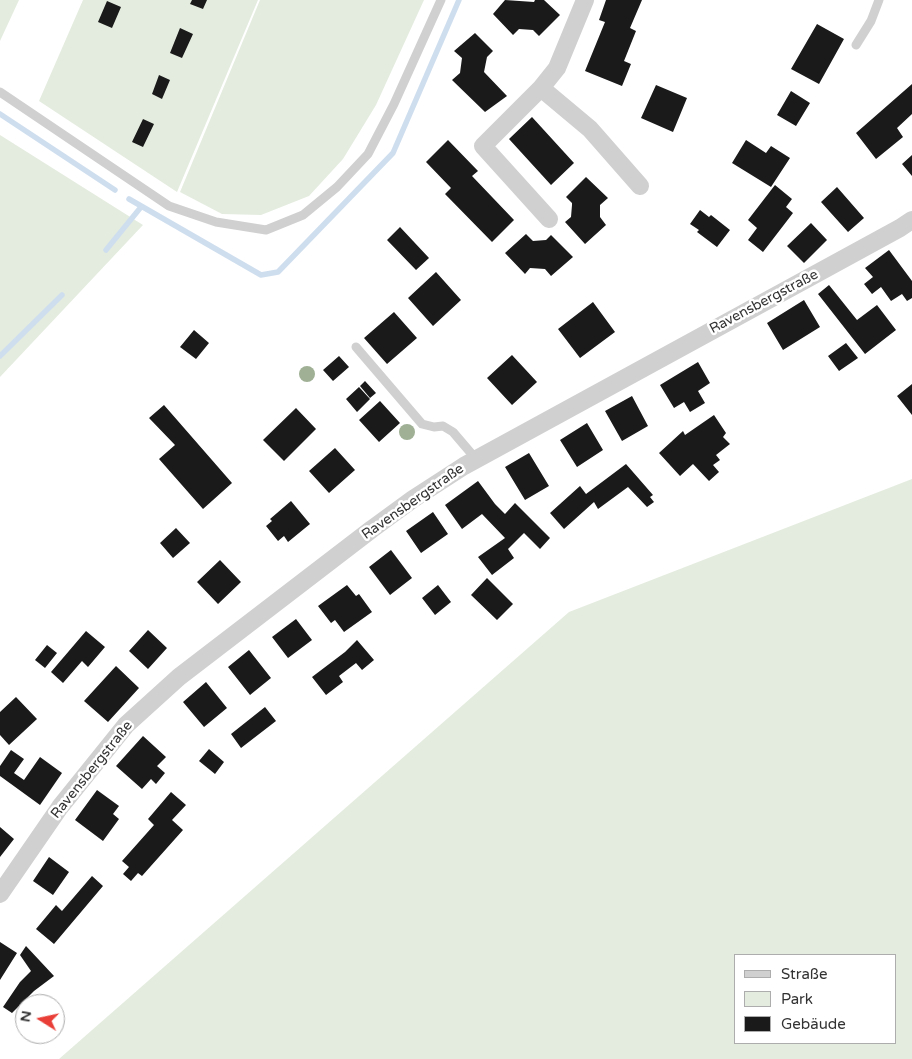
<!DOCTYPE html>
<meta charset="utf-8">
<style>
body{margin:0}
#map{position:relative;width:912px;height:1059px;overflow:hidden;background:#fff;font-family:"Varela Round",sans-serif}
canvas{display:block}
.legend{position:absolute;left:734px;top:954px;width:162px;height:90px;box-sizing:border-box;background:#fff;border:1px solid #adadad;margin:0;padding:6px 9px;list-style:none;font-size:15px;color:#333}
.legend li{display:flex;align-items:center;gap:10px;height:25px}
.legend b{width:25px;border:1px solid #adadad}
.north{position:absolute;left:15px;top:994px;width:50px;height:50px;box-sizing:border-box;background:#fff;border:1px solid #adadad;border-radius:50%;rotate:280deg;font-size:14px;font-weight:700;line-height:20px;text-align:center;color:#333}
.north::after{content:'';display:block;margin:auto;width:18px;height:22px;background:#e83e37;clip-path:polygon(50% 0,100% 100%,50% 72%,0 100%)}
</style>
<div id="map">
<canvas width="912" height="1059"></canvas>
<ul class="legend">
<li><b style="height:6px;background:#d0d0d0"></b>Straße</li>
<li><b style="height:14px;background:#e4ecdf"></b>Park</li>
<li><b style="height:14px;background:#1a1a1a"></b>Gebäude</li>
</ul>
<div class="north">N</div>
</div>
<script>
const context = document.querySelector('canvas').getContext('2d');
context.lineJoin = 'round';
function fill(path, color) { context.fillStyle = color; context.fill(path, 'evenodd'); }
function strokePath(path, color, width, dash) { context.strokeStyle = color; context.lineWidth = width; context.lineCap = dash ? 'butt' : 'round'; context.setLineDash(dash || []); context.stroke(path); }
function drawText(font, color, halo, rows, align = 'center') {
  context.font = font + ' "Varela Round",sans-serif'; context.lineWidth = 5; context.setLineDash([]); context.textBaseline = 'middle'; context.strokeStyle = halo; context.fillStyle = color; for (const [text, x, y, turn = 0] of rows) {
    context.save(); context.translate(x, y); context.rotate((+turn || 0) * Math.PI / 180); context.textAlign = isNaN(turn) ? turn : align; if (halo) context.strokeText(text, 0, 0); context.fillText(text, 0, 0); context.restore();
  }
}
const green = new Path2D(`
 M0,0H19L0,41Z
 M83,0H258L177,192L39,101Z
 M260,0H424L376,105L343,159L309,196L261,215L222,214L180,192Z
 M0,135L143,225L0,377Z
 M912,479V1059H59L569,612ZM736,955H896V1043H736Z`);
const stream = new Path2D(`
 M0,114L115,190
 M129,199L261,275L278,272L393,153L459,0
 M106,250L141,207
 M0,356L62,295`);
const building = new Path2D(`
 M192,0H207L203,9L190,4Z
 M505,0L534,2L535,0H544L560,15L539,36L533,30L519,29L513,35L493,14Z
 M606,0H642L630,28L636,31L624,61L631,64L622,86L585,71L605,22L599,20Z
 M107,1L121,7L112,28L98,22Z
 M817,24L844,39L819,84L791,69Z
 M180,28L193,34L182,58L170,53Z
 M475,33L493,51L487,57L484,72L507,96L485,112L452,80L460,73L462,58L454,51Z
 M159,75L170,80L162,99L152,94Z
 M912,84V114L897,128L903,137L876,159L856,133Z
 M656,85L687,98L673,132L641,118Z
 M791,91L810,103L796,126L777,115Z
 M532,117L574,163L551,185L509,139Z
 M143,119L154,124L143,147L132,142Z
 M448,140L478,171L472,176L514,220L492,242L445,194L451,188L426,162Z
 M746,140L766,153L771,146L790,158L771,187L732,163Z
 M912,155V176L902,164Z
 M586,177L608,198L600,205V217L606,225L585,244L565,222L571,217L572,205V203L566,197Z
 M775,185L792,199L786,207L793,213L763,252L748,240L757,228L748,220Z
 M837,187L864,218L848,232L821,202Z
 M700,210L709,217L711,215L730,230L717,247L697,232L699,230L690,224Z
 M811,223L827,240L804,263L787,246Z
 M400,227L429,258L416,270L387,240Z
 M526,234L533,241L546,240L551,235L573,257L551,276L545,269L530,268L525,274L505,253Z
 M889,250L912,281V298L907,301L902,294L891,301L881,287L872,294L864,284L873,277L865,268Z
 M436,272L461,300L433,326L408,298Z
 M829,285L857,320L877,305L896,330L865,354L818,294Z
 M804,300L820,327L783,350L767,323Z
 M593,302L615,332L580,358L558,329Z
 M394,312L417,338L387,364L364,338Z
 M194,330L209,343L196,359L180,347Z
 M846,343L858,358L839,371L828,356Z
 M512,355L537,382L512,405L487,378Z
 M339,356L349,367L333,381L323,370Z
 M698,362L710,383L698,391L705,403L690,412L684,402L674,408L660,385Z
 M365,381L376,393L370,398L360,386Z
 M912,384V415L897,396Z
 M359,387L370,399L357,412L346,399Z
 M632,396L648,426L622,441L605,411Z
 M380,401L400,423L379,442L359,420Z
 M164,405L232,483L203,509L159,459L175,445L149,418Z
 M296,408L316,429L284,461L263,440Z
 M714,415L726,433L723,437L730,444L716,455L720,460L713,465L719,472L709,481L693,464L680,476L659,453L683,431L685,435Z
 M587,423L603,450L577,467L560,440Z
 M335,448L355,470L329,493L309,471Z
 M529,453L549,486L525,500L505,467Z
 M626,464L653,495L650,497L654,502L647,507L628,487L598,509L594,502L564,529L550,513L580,486L586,494Z
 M478,481L495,504L505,514L515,503L550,538L540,549L524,533L508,549L514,558L492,575L478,557L505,538L482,514L462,529L445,505Z
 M291,501L310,524L288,542L284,536L278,541L266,526L272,521L270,519Z
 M433,512L448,534L421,553L406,531Z
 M176,528L190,543L173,558L160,543Z
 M391,550L412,578L390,595L369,567Z
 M220,560L241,582L218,604L197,582Z
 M487,578L513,604L497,620L471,595Z
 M347,585L356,596L359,594L372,612L344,632L335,620L331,623L318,606Z
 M438,585L451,602L435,615L422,598Z
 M296,619L312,640L288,658L272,637Z
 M148,630L167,648L148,669L129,651Z
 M86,631L105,647L88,667L82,661L63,683L51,672Z
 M357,640L374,660L362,670L356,663L339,676L343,682L326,695L312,677L345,652Z
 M47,645L57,653L45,668L35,660Z
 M249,650L271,678L250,695L228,667Z
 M116,666L139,688L108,722L84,701Z
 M206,682L227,708L204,727L183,702Z
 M16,697L37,719L9,745L0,735V712Z
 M265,707L276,721L241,748L231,734Z
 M143,736L166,757L157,766L165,773L156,784L151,779L142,789L116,766Z
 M209,749L224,762L215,774L199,761Z
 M11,750L24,759L14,773L24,780L40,757L62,773L40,805L0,776V766Z
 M97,790L119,806L113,814L119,819L103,841L75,820Z
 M171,792L186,805L172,820L183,830L142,876L138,873L131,881L123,874L129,867L122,861L154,825L148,819Z
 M0,827L14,839L0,857Z
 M49,857L69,872L53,895L33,881Z
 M92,876L103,886L54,944L36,929L56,905L62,911Z
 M0,942L17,953L0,980Z
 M26,946L54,976L34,991L12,1013L3,1007L20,982L31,971L20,955Z`);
const service = new Path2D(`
 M856,45L871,21L879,0
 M0,92L169,206L216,222L266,230L303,215L337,187L368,154L394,104L441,0
 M356,347L422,424L434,427L443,426L453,432L476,459`);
const minor = new Path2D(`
 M541,88L590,129L640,186
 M549,219L483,146L541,88L557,68L585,0
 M0,894L60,807L126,725L179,677L372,529L413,499L464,466L900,228L912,220`);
const trees = [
 [307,374],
 [407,432]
];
const streetNames = [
 ["Ravensbergstraße",764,302,-28],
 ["Ravensbergstraße",413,502,-35],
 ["Ravensbergstraße",92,770,-51]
];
fill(green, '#e4ecdf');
strokePath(stream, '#cfdeee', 5.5);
fill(building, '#1a1a1a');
strokePath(service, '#d0d0d0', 9);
strokePath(minor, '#d0d0d0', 18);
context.fillStyle = '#9fb095';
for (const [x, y] of trees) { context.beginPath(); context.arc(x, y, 8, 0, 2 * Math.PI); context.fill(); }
drawText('14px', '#333', '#fff', streetNames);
</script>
